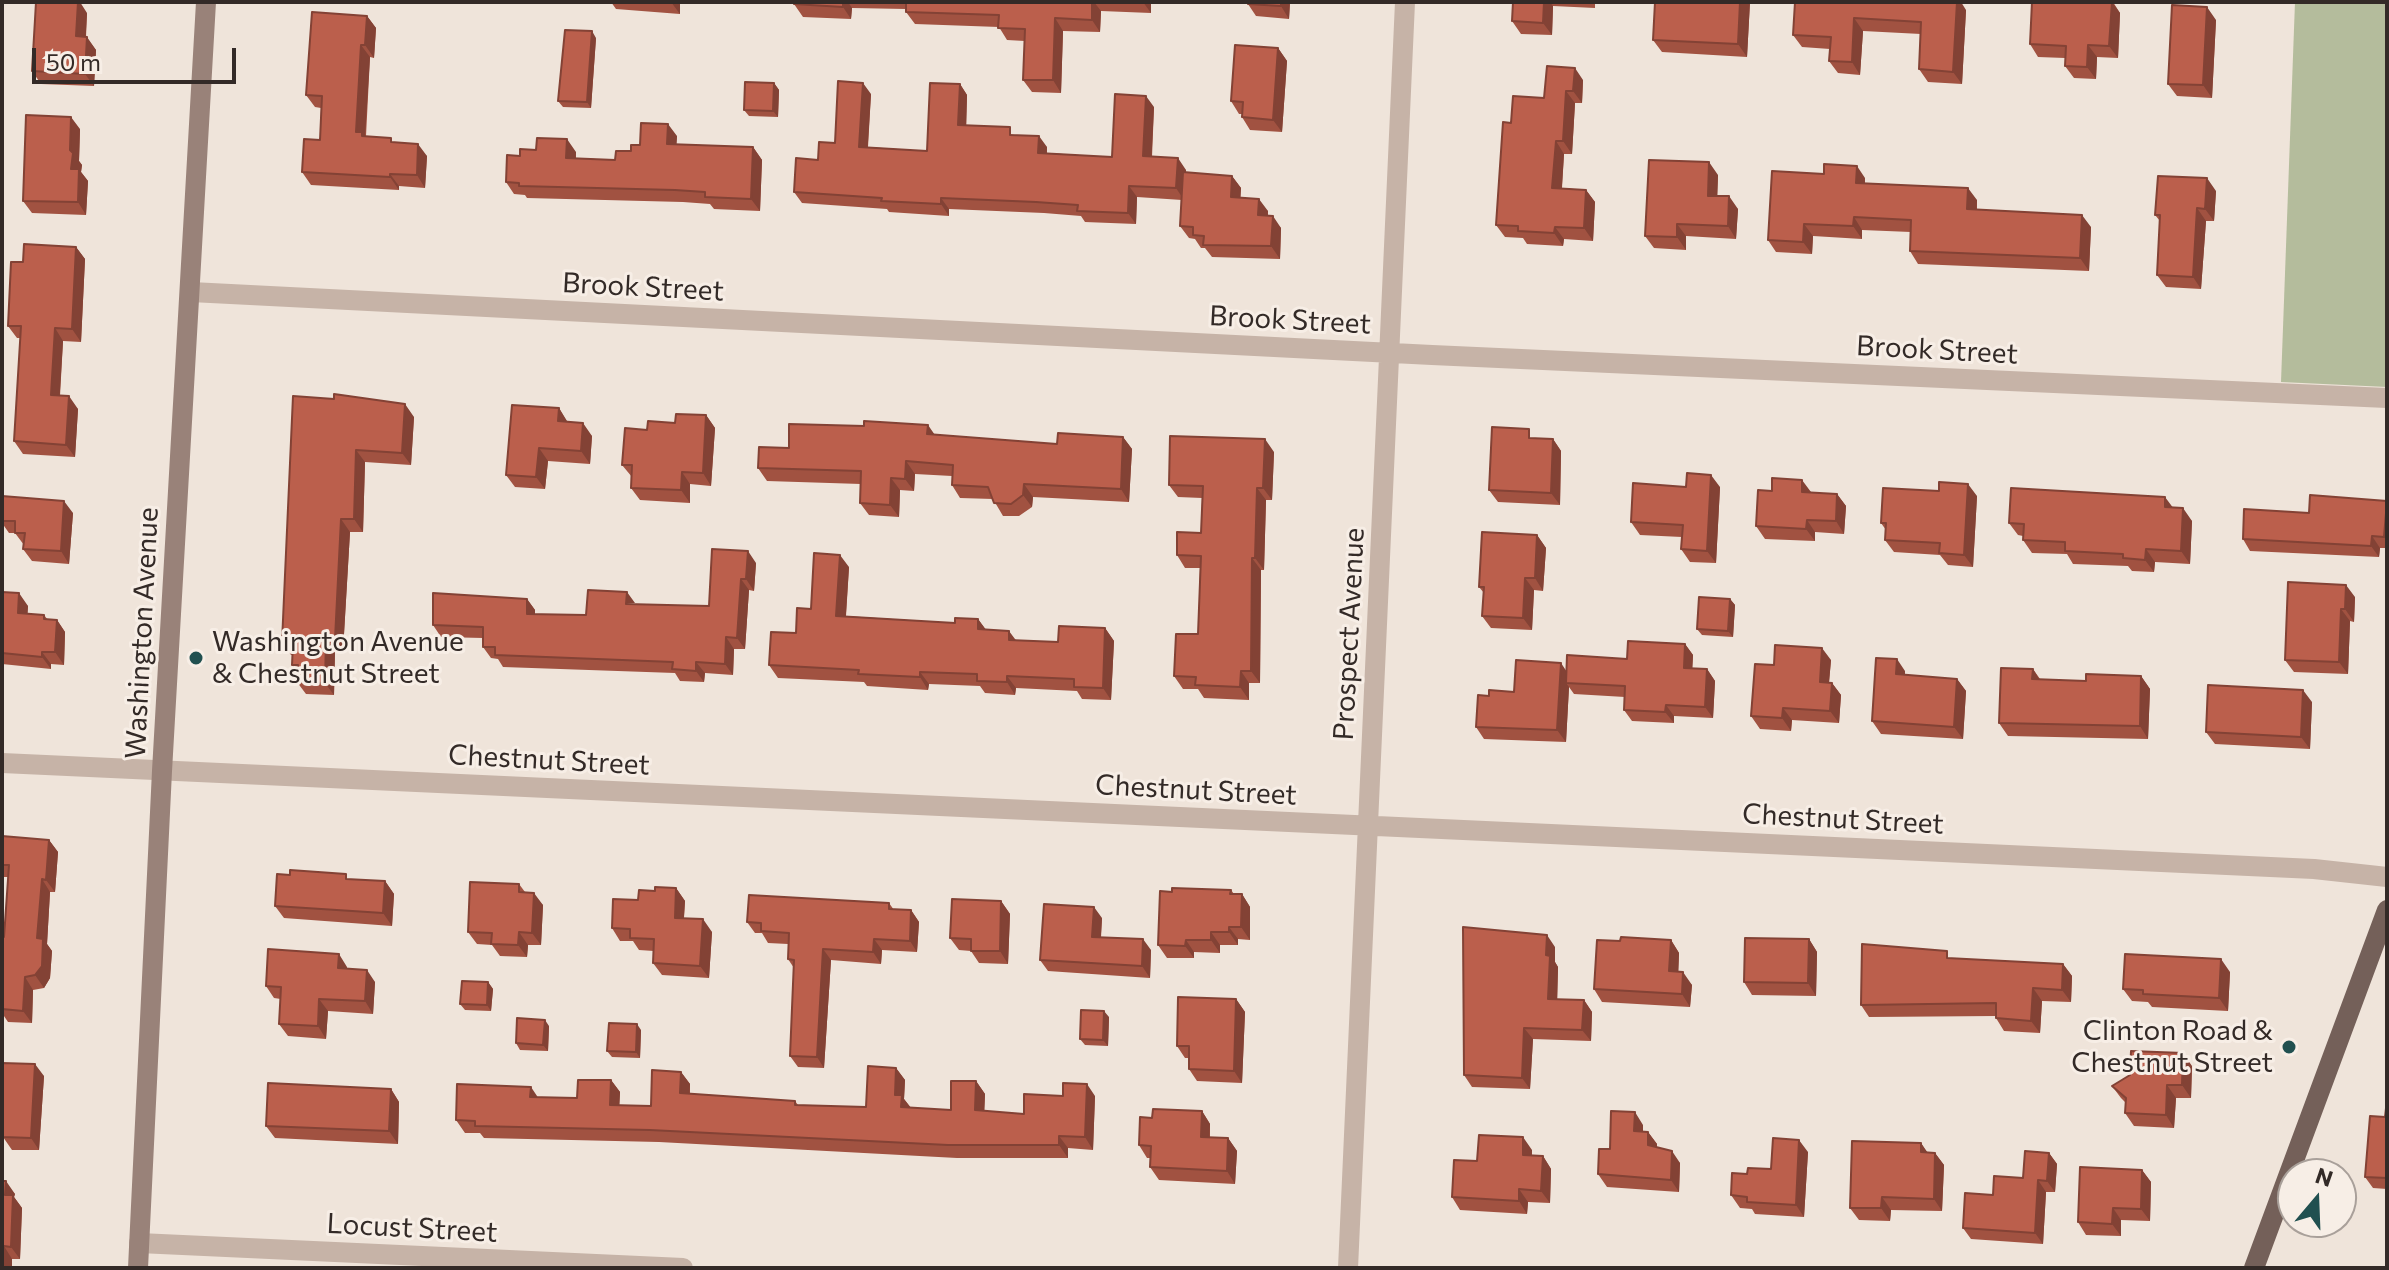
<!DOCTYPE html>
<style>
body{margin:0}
#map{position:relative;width:2389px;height:1270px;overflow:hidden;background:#efe4da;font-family:Commissioner,sans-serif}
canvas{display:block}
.frame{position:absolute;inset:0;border:4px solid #332a27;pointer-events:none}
.north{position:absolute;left:2277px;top:1158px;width:80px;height:80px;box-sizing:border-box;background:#f7eee6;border:2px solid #a9a09a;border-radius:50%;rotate:19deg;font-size:22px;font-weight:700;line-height:32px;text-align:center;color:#332a27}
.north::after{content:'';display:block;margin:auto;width:28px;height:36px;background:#215050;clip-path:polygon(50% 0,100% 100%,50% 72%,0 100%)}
.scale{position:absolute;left:32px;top:48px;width:204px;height:36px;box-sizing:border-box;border:4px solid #332a27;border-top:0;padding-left:10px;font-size:24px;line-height:28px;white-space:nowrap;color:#332a27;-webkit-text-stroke:6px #f7eee6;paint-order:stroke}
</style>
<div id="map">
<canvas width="2389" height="1270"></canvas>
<div class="frame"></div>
<div class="north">N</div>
<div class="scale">50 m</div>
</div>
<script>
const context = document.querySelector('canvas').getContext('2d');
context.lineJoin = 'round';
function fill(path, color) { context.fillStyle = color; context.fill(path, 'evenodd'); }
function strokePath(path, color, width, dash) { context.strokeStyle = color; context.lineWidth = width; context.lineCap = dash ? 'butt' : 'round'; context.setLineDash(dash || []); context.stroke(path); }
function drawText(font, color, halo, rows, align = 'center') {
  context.font = font + ' Commissioner,sans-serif'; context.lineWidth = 6; context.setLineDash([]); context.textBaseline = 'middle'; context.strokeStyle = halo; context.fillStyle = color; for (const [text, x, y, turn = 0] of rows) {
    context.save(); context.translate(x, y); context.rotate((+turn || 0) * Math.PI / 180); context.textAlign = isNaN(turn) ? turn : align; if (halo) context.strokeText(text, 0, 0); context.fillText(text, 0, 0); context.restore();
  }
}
const green = new Path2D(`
 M2295,2H2387V387L2281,382Z`);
const street = new Path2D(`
 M191,292L1432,355L2387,398
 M2,763L2314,869L2387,877
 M139,1243L683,1268
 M1348,1268L1405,2`);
const secondary = new Path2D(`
 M138,1268L162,771L206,2`);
const primary = new Path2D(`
 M2254,1268L2387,910`);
const wall = new Path2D(`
 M611,2H680V14L616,9Z
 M794,2H1151V13L1101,11L1100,32L1063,31L1061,93L1032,92L1023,80L1025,41L1007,40L999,27L915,24L906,12V9L852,8L851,19L803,17L794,4Z
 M1290,2L1289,19L1256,16L1248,4Z
 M1513,2H1595V8L1553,6L1552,35L1521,34L1512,21Z
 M1750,2L1747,57L1662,52L1653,40Z
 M1795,2L1966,10L1962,84L1928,82L1919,69L1921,34L1863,31L1860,75L1838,73L1829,61L1830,49L1802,47L1793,35Z
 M2048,2H2113L2120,13L2118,58L2097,57L2096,79L2074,78L2065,66V58L2038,57L2030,44Z
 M87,13L86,37L96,50L94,86L41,84L32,71Z
 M367,16L376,28L374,58L370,57L366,136L395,143L427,156L425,188L399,186V190L311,185L302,172L320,140L321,108L315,107L306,95Z
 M2216,20L2212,98L2177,96L2168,84Z
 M596,38L591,108L563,107L558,101Z
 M1278,48L1287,61L1282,132L1250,130L1242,117V114H1239L1231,101Z
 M1583,80L1582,103H1575L1572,154H1564L1562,188L1586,190L1595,202L1593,241L1564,239L1563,246L1527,244L1523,238L1505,237L1496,225L1511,123L1544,98Z
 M774,83L779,90L778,117L749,116L744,110Z
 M960,84L967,95L966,125L1015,135L1047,147V153L1112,157L1154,107L1152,157L1186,170V173L1232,176L1241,188L1240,198L1268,211V215L1281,228L1280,259L1212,257L1205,248H1201L1195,239L1189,238L1180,226L1182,200L1137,197L1136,224L1085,222L1081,216L1044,213L949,209V216L889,212L887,209L802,203L794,192L818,160L835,143L871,94L868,147L927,151Z
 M80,129L79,161L82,165L81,172L88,181L86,215L32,213L23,201Z
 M677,136L676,144L753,147L762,160L760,211L714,209L710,204L683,202L527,198L525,195L514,194L506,182L520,156L576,152V158L615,160L640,145Z
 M1718,175L1717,196L1738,209L1736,239L1686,236V250L1654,248L1645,236Z
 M1865,178V183L1977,200V209L2091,227L2089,271L1918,264L1910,251L1911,232L1862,230V239L1813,236L1812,254L1776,252L1768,240Z
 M2216,191L2214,221H2206L2201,289L2166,287L2157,275L2160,221L2155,215Z
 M76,247L85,259L81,342L63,341L60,396L78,409L75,457L23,454L14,441L21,338H17L8,326L23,262Z
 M334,399L414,417L411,465L365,462L363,532H350L343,651H335L334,695L306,694L297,682V672L292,665L293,655H291L282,642Z
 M559,408L567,422L592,436L590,464L548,461L545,489L515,487L506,475Z
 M706,415L715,428L711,486L690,484V503L640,500L631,488L632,477L622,465L647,430Z
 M935,435L1057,444L1123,437L1132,449L1129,502L1033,497L1032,507L1019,516H1003L993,499L960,498L952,485V476L915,474L914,491L900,490L899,517L869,515L860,503L861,484L767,481L758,468L789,448Z
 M1535,438L1553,439L1561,451L1560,505L1498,502L1489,490Z
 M1274,452L1272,500H1266L1264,570H1261L1260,683H1249V700L1204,698L1198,689H1183L1174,676L1198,634L1200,568H1185L1177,555L1201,533L1202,498L1178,497L1169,485Z
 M1686,487H1720L1716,563L1690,562L1681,549L1682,537L1640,535L1631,522Z
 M1811,493L1837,494L1846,506L1844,534L1815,532V541L1765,539L1756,526Z
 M2,496L73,513L69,564L32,561L23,549L24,545L15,533H9L2,523Z
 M1977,496L1973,567L1948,565L1940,555L1894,552L1885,540L1886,530L1881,523Z
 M2387,501V548H2380L2379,557L2250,551L2243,539L2309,513Z
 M2173,508L2192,521L2190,564L2155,562L2154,572L2132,571L2128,566L2073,564L2067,554L2032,553L2023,540V536L2018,535L2009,523Z
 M1537,535L1546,548L1543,591L1534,590L1532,630L1491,628L1482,616L1484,593L1479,587Z
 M756,563L754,591L749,590L745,649H734L733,675L705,673L704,682L680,681L675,673L503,667L498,659L491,658L483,647V638L441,637L433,625L527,599L535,610V614L586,615L635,604L709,606Z
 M849,567L846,616L955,623L978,619L985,629L1016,640L1058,642L1105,628L1114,641L1111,700L1082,699L1077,691L1016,688L1015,695L985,693L980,686L929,684L928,690L867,686L864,682L778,678L769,665Z
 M2,592L28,606L27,614L44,615L48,620H57L65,632L64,665L51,664V669L2,664Z
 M2355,597L2354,622L2350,621L2348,674L2294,672L2285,660Z
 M1730,599L1735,605L1733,637L1702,635L1697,629Z
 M1685,644L1693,655L1692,668L1707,669L1715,681L1713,718L1674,716V723L1632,721L1624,710L1625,697L1574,694L1569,687L1566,742L1484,739L1476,727L1489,696L1514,692L1567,671L1627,659Z
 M1831,660L1829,682L1832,683L1841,695L1839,723L1792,720L1791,731L1760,729L1751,716L1774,665Z
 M2033,669L2040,679L2086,681L2141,676L2150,689L2148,739L2008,736L1999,723Z
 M1905,671V675L1957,679L1966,691L1963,739L1881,734L1872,721Z
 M2312,702L2310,749L2215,744L2206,732Z
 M2,836L49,840L58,852L55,892H50L47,944L52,951L50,978L44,988L33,990L32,1023L8,1022L2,1013V937H4L8,877H2Z
 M350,879L385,881L394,894L392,926L284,918L275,906Z
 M519,884L525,892L543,905L541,945H528L527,957L500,956L492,945L477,944L468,932Z
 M676,888L685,901L684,918L712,932L709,978L662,975L653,963L654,951L639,950L633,941H620L612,928L655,891Z
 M1231,890L1234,894H1242L1250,907V940L1238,939V945H1220V953L1194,952V958H1167L1158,945L1172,892Z
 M1001,901L1010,914L1008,964L979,963L971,951L959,950L950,938Z
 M889,903L894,910H911L919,922L917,952L882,950L881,964L831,960L824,1068L798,1067L790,1056L794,968L788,959V944L768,943L762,933H755L747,922Z
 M1102,918L1101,938L1151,950L1150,978L1048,971L1040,960Z
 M1809,939L1817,952L1816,996L1752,995L1744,982Z
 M1671,940L1679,953L1678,972L1692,985L1690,1007L1602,1002L1594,989L1620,941Z
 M1555,947V962L1558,967L1557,999L1584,1000L1592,1012L1591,1041L1533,1039L1530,1089L1472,1087L1464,1075Z
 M1952,958L2063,964L2072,976L2071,1002L2042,1001L2040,1033L2004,1031L1996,1018V1016L1869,1017L1861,1005Z
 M347,967V969L375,982L373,1014L328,1011L326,1039L288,1036L279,1024L281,999L274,998L266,986Z
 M2230,972L2228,1011L2152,1007L2148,1002L2132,1001L2123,989Z
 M488,982L493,989L491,1011L465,1010L460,1004Z
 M1236,999L1245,1012L1242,1083L1197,1081L1189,1069V1058H1185L1177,1046Z
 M1109,1017L1108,1046L1085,1045L1080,1039Z
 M549,1026L548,1051L520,1050L516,1043Z
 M641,1030L640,1058L612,1057L607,1051Z
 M2,1063L44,1076L39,1150H12L3,1137Z
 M2192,1066L2191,1098H2176L2174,1128L2134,1126L2125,1113L2126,1103L2121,1098L2112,1086Z
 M896,1068L905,1080L904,1099L911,1108L951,1110L976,1081L985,1094L984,1111L1024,1114L1095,1096L1093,1150L1068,1148V1158H957L659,1142L484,1138L480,1133H465L456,1120L538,1097L577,1098L611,1080L620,1092L619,1105L651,1106L681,1072L690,1084V1094L795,1101L798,1105L866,1107Z
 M391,1089L399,1102L398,1144L275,1138L266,1126Z
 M2387,1099V1189L2373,1188L2365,1177L2385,1117Z
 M1202,1111L1210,1124V1137L1228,1138L1237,1151L1235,1184L1159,1180L1150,1167L1151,1158H1147L1139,1145L1152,1118Z
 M1643,1125V1132H1648L1657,1144V1147L1680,1163L1679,1192L1607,1187L1598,1174L1610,1149Z
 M1921,1143L1927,1153H1935L1944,1165L1942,1211L1891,1210L1890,1221L1859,1220L1850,1208Z
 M1532,1150V1155L1543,1156L1551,1169L1550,1203L1528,1202L1527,1214L1460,1210L1452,1197L1477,1161Z
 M1808,1152L1804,1217L1755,1214L1752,1209L1740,1208L1731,1195L1747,1174L1771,1169Z
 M2049,1153L2057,1164L2055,1192H2046L2043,1244L1971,1239L1963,1228L1993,1195L2023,1178Z
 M2142,1170L2151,1182L2150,1221L2121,1220V1236L2086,1235L2078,1222Z
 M2,1181L15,1194L14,1197L22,1208L20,1259H12L2,1268Z`);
const shadedWall = new Path2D(`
 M78,2H80L87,13L85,49L76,36Z
 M671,2H680V14Z
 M843,2H848L852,8L851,19L843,7Z
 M1092,2H1094L1101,11L1100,32L1092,20Z
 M1143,2H1151V13Z
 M1281,2H1290L1289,19L1281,6Z
 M1544,2H1550L1553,6L1552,35L1543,23Z
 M1740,2H1750L1747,57L1738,44Z
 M1957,2H1961L1966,10L1962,84L1953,72Z
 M2112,2L2120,13L2118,58L2109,46Z
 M2207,7L2216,20L2212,98L2203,85Z
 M367,16L376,28L374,58L365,45Z
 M1055,18L1063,31L1061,93L1053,80Z
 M1854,18L1863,31L1860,75L1852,62Z
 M592,31L596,38L591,108L587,102Z
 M87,37L96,50L94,86L85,74Z
 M361,45L370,57L365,137L371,149L356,132Z
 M2088,45L2097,57L2096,79L2087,67Z
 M1278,48L1287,61L1282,132L1273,120Z
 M1575,68L1583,80L1582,103L1573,91Z
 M774,83L779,90L778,117L773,111Z
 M863,83L871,94L867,158L859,147Z
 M960,84L967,95L966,136L958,125Z
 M1566,91L1575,103L1572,154L1563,141Z
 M1146,96L1154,107L1151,168L1143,156Z
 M71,117L80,129L79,161L82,165L81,172L88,181L86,215L78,202L71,169L70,150Z
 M668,124L677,136L676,156L667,144Z
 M1039,136L1047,147L1046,164L1038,153Z
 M567,139L576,152L575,171L566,158Z
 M1556,141L1564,154L1561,200L1552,188Z
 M418,144L427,156L425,188L417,175Z
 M753,147L762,160L760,211L751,199Z
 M1178,158L1186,170L1184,200L1176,188Z
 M1709,162L1718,175L1717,208L1708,196Z
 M1857,166L1865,178L1864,195L1856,183Z
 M390,174L399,186V190L390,177Z
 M1232,176L1241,188L1240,210L1231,197Z
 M2207,178L2216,191L2214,221L2205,209Z
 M1129,186L1137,197L1136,224L1128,213Z
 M1968,188L1977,200L1976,221L1967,209Z
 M1586,190L1595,202L1593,241L1584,228Z
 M1729,196L1738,209L1736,239L1728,226Z
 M941,198L949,209V216L941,204Z
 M1259,199L1268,211L1267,227L1258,215Z
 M2197,208L2206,221L2201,289L2193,277Z
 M2082,215L2091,227L2089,271L2080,258Z
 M1273,216L1281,228L1280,259L1271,246Z
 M1854,217L1862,230V239L1853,226Z
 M1677,224L1686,236V250L1677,237Z
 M1804,224L1813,236L1812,254L1803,242Z
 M1555,227L1564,239L1563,246L1554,233Z
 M76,247L85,259L81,342L72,329Z
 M55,328L63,341L59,407L51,395Z
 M69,396L78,409L75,457L66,445Z
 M405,404L414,417L411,465L402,453Z
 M559,408L567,421V434L558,421Z
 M706,415L715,428L711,486L703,473Z
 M583,423L592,436L590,464L581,451Z
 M928,425L937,438L927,434Z
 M1123,437L1132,449L1129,502L1121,489Z
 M1265,439L1274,452L1272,500L1263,488Z
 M1553,439L1561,451L1560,505L1551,493Z
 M539,448L548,461L545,489L536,477Z
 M356,450L365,462L363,532L354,519Z
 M906,461L915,474L914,491L905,479Z
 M682,472L690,484V503L681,490Z
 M1711,475L1720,487L1716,563L1707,551Z
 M891,478L900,490L899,517L890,505Z
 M1802,480L1811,492H1802Z
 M1024,484L1033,497L1032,507L1023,495Z
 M1968,484L1977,496L1973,567L1964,555Z
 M1257,488L1266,500L1264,570L1255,558Z
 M1837,494L1846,506L1844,534L1836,521Z
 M2165,497L2174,509L2165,507Z
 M64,501L73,513L69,564L61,551Z
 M2387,501V541L2384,537Z
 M2183,508L2192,521L2190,564L2181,551Z
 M341,519L350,532L343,651L335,639Z
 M1807,520L1815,532V541L1806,529Z
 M1537,535L1546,548L1543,591L1535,578Z
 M2372,536L2380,548L2379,557L2371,546Z
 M2146,549L2155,562L2154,572L2145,560Z
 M748,551L756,563L754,591L746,579Z
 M840,555L849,567L845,628L836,616Z
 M1252,558L1261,570L1260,683L1251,671Z
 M1525,578L1534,590L1532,630L1523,618Z
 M741,579L749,590L745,649L737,638Z
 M2346,585L2355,597L2354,622L2345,609Z
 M627,592L635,603L626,604Z
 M19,593L28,606L27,626L18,613Z
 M527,599L535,610V626L527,614Z
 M1730,599L1735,605L1733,637L1728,631Z
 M2341,609L2350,621L2348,674L2339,662Z
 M978,619L987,631L978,629Z
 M57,620L65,632L64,665L55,652Z
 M1105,628L1114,641L1111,700L1103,688Z
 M1009,631L1018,643L1009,640Z
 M726,637L734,649L733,675L725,664Z
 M326,638L335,651L334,695L325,683Z
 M1685,644L1693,655L1692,679L1684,668Z
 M1822,648L1831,660L1828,694L1820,682Z
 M42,652L51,664V669L42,657Z
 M1897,659L1905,671V687L1896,674Z
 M696,662L705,673L704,682L696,671Z
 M1561,663L1569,675L1566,683L1569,687L1566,742L1557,730Z
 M1707,669L1715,681L1713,718L1705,707Z
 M2033,669L2041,682L2032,679Z
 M1241,671L1249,683V700L1240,687Z
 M920,672L929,684L928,690L920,677Z
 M1007,676L1016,688L1015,695L1007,682Z
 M2141,676L2150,689L2148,739L2140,726Z
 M1957,679L1966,691L1963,739L1954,727Z
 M1832,683L1841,695L1839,723L1830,711Z
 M2303,690L2312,702L2310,749L2301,737Z
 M1666,705L1674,716V723L1665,712Z
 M1783,708L1792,720L1791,731L1782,718Z
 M49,840L58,852L55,892L46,880Z
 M42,879L50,892L47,944L52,951L50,978L44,988L35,975Z
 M385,881L394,894L392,926L383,913Z
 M676,888L685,901L683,930L675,918Z
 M534,893L543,905L541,945L532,933Z
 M1242,894L1250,907V940L1241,927Z
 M1001,901L1010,914L1008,964L1000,951Z
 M1094,907L1102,918L1100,949L1092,937Z
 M911,910L919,922L917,952L910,941Z
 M703,919L712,932L709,978L700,966Z
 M1229,927L1238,939V945L1229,932Z
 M519,932L528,945L527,957L518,945Z
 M1211,932L1220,945V953L1211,940Z
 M1547,935L1555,947V962L1558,967L1557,1010L1548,999L1546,955Z
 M874,939L882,950L881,964L873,952Z
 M1143,939L1151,950L1150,978L1142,966Z
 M1809,939L1817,952L1816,996L1808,983Z
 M1186,940L1194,952V958L1185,946Z
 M1671,940L1679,953L1678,984L1669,971Z
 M823,949L831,960L824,1068L817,1057Z
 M339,954L347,967L346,981L338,968Z
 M2221,959L2230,972L2228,1011L2219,998Z
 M2063,964L2072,976L2071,1002L2062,990Z
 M367,970L375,982L373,1014L365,1001Z
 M1683,972L1692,985L1690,1007L1682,994Z
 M25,977L33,990L32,1023L23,1011Z
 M488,982L493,989L491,1011L487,1005Z
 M2033,988L2042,1001L2040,1033L2031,1021Z
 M319,999L328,1011L326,1039L318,1026Z
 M1236,999L1245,1012L1242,1083L1234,1071Z
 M1584,1000L1592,1012L1591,1041L1582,1030Z
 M1104,1011L1109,1017L1108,1046L1103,1040Z
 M545,1020L549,1026L548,1051L543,1045Z
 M637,1024L641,1030L640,1058L636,1052Z
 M1524,1028L1533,1039L1530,1089L1522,1078Z
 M2183,1053L2192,1066L2191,1098L2182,1085Z
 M35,1064L44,1076L39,1150L31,1138Z
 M896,1068L905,1080L904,1099L911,1108L901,1107L895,1095Z
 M681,1072L690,1084L689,1105L680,1093Z
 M611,1080L620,1092L619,1118L610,1105Z
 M976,1081L985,1094L984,1123L975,1110Z
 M1087,1084L1095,1096L1093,1150L1085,1137Z
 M2167,1085L2176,1098L2174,1128L2166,1115Z
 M531,1087L539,1099L530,1097Z
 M391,1089L399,1102L398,1144L389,1131Z
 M1202,1111L1210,1124L1209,1149L1201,1137Z
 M1635,1112L1643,1125V1144L1634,1131Z
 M1648,1132L1657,1144L1656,1158L1648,1145Z
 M1059,1136L1068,1148V1158L1059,1145Z
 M1523,1137L1532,1150L1531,1167L1523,1155Z
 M1228,1138L1237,1151L1235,1184L1227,1171Z
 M1799,1140L1808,1152L1804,1217L1796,1205Z
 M1921,1143L1930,1156L1921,1152Z
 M1672,1151L1680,1163L1679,1192L1671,1180Z
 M1935,1153L1944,1165L1942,1211L1934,1199Z
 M2049,1153L2057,1164L2055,1192L2047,1181Z
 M1543,1156L1551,1169L1550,1203L1541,1191Z
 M2142,1170L2151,1182L2150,1221L2141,1209Z
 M2038,1180L2046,1192L2043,1244L2035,1233Z
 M6,1181L15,1194L14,1197L22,1208L20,1259L11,1247L5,1195Z
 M1519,1189L1528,1202L1527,1214L1519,1201Z
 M1882,1197L1891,1210L1890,1221L1881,1208Z
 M2113,1208L2121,1220V1236L2112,1224Z
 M4,1246L12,1259V1268H3Z`);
const building = new Path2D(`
 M36,2H78L76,36L87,37L85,74L32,71Z
 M794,2H843V7L794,4Z
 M906,2H1092V20L1055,18L1053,80H1023L1025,29L998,28L999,15L906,12Z
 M1248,2H1281V6L1248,4Z
 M1513,2H1544L1543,23L1512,21Z
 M1655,2H1740L1738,44L1653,40Z
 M1795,2H1957L1953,72L1919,69L1921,22L1854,18L1852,62L1829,61L1831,37L1793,35Z
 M2032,2H2112L2109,46L2088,45L2087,67L2065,66L2066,46L2030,44Z
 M2172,5L2207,7L2203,85L2168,84Z
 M312,12L367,16L365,45H361L356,132H362V136L391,138V142L418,144L417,175L390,174V177L302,172L304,139L320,140L322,96L306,95Z
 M565,30L592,31L587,102L558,101Z
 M1235,45L1278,48L1273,120L1242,117L1243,102L1231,101Z
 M1547,66L1575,68L1573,91H1566L1563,141H1556L1552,188L1586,190L1584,228L1555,227L1554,233L1518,231V226L1496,225L1503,122L1511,123L1513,96L1544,98Z
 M838,81L863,83L859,147L927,151L930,83L960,84L958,125L1010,127V135L1039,136L1038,153L1112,157L1115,94L1146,96L1143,156L1178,158L1176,188L1129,186L1128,213L1077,211L1078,205L1036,202L941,198V204L881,201L882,198L794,192L796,158L818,160L819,142L835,143Z
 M745,82L774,83L773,111L744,110Z
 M26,115L71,117L70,150L73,153L71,169H79L78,202L23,201Z
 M641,123L668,124L667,144L753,147L751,199L705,197V192L675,190L519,186V183L506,182L507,155L520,156V149L536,150L537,138L567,139L566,158L615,160L616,151H631V145H640Z
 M1649,160L1709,162L1708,196H1729L1728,226L1677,224V237L1645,236Z
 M1824,164L1857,166L1856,183L1968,188L1967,209L2082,215L2080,258L1910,251L1911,220L1854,217L1853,226L1804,224L1803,242L1768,240L1772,171L1824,174Z
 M1183,172L1232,176L1231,197L1259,199L1258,215L1273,216L1271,246L1203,245L1204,236L1193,235V227L1180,226Z
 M2158,176L2207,178L2205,209L2197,208L2193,277L2157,275L2160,215H2155Z
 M24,244L76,247L72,329L55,328L51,395L69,396L66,445L14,441L21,326H8L11,262H23Z
 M334,394L405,404L402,453L356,450L354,519H341L335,639L326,638L325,683L297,682L298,665H292L293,643L282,642L293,396L334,399Z
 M512,405L559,408L558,421L583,423L581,451L539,448L536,477L506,475Z
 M676,414L706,415L703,473L682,472L681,490L631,488L632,465H622L625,428L647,430L648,421L675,423Z
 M864,421L928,425L927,434L1057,444L1058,433L1123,437L1121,489L1024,484L1023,495L1011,504L994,503L988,487L952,485L953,465L906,461L905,479L891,478L890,505L860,503L861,471L758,468L759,447L789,448V424L864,426Z
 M1492,427L1529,429V438L1553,439L1551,493L1489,490Z
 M1170,436L1265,439L1263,488H1257L1255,558H1252L1251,671H1241L1240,687L1195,685L1196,677L1174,676L1176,634H1198L1201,556L1177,555V532L1201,533L1203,486L1169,485Z
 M1687,473L1711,475L1707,551L1681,549L1683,525L1631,522L1633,483L1686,487Z
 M1772,478L1802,480V492L1837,494L1836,521L1807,520L1806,529L1756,526L1758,490L1772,491Z
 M1939,482L1968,484L1964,555L1939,553L1940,543L1885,540L1886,523H1881L1883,488L1939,491Z
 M2011,488L2165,497V507L2183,508L2181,551L2146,549L2145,560L2123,558V554L2065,551V542L2023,540L2024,524L2009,523Z
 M2310,495L2387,501L2384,537L2372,536L2371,546L2243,539L2244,509L2309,513Z
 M2,496L64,501L61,551L23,549L25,533H15V521H2Z
 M1482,532L1537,535L1535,578H1525L1523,618L1482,616L1484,587H1479Z
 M712,549L748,551L746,579H741L737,638L726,637L725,664L696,662V671L672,669L673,662L495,655V647H483V627L433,625V593L527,599V614L586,615L588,590L627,592L626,604L709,606Z
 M814,553L840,555L836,616L955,623V618L978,619V629L1009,631V640L1058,642L1059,626L1105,628L1103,688L1074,687V679L1007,676V682L977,681V674L920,672V677L858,674L859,670L769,665L771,632L796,633L797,608L811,609Z
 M2288,582L2346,585L2345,609H2341L2339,662L2285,660Z
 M2,592L19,593L18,613L44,615V619L57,620L55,652H42V657L2,653Z
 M1699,597L1730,599L1728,631L1697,629Z
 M1628,641L1685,644L1684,668L1707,669L1705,707L1666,705L1665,712L1624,710L1625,686L1566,683L1567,655L1627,659Z
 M1775,645L1822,648L1820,682L1832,683L1830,711L1783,708L1782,718L1751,716L1755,664L1774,665Z
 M1876,658L1897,659L1896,674L1957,679L1954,727L1872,721Z
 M1516,660L1561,663L1557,730L1476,727L1478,695L1489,696V690L1514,692Z
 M2001,668L2033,669L2032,679L2086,681V674L2141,676L2140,726L1999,723Z
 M2208,685L2303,690L2301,737L2206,732Z
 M2,836L49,840L46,880L42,879L37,938L43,939L42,966L35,975L25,977L23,1011L2,1009V937H4L9,865H2Z
 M290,870L346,874V879L385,881L383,913L275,906L277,874L290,875Z
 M470,882L519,884V892L534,893L532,933L519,932L518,945L491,944L492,933L468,932Z
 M655,887L676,888L675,918L703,919L700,966L653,963L654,939L630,938V929L612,928L613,899L638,900L639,890L655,891Z
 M1172,888L1231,890L1230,894H1242L1241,927H1229V932H1211V940H1186L1185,946L1158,945L1160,891L1172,892Z
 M749,895L889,903V909L911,910L910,941L874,939L873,952L823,949L817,1057L790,1056L794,960L788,959L789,933L761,931V923L747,922Z
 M952,899L1001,901L1000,951H971V939L950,938Z
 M1044,904L1094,907L1092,937L1143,939L1142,966L1040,960Z
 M1463,927L1547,935L1546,955L1550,956L1548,999L1584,1000L1582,1030L1524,1028L1522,1078L1464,1075Z
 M1621,937L1671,940L1669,971L1683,972L1682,994L1594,989L1597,940L1620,941Z
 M1745,938L1809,939L1808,983L1744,982Z
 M1862,944L1947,951V958L2063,964L2062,990L2033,988L2031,1021L1996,1018V1003L1861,1005Z
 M268,949L339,954L338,968L367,970L365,1001L319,999L318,1026L279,1024L281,987L266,986Z
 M2125,954L2221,959L2219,998L2143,994V990L2123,989Z
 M462,981L488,982L487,1005L460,1004Z
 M1178,997L1236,999L1234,1071L1189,1069V1046H1177Z
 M1081,1010L1104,1011L1103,1040L1080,1039Z
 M517,1018L545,1020L543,1045L516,1043Z
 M609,1023L637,1024L636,1052L607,1051Z
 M2131,1051L2183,1053L2182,1085H2167L2166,1115L2125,1113L2126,1098L2112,1086L2130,1075Z
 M2,1063L35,1064L31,1138L3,1137Z
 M868,1066L896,1068L895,1095H902L901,1107L951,1110V1081H976L975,1110L1024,1114V1094L1063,1096V1083L1087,1084L1085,1137L1059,1136V1145H948L650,1130L475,1126V1121L456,1120L457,1084L531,1087L530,1097L577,1098L578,1080H611L610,1105L651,1106L652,1070L681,1072L680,1093L795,1101V1105L866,1107Z
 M268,1083L391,1089L389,1131L266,1126Z
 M2387,1099V1178L2365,1177L2370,1116L2385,1117Z
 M1153,1109L1202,1111L1201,1137L1228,1138L1227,1171L1150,1167L1151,1146L1139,1145L1140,1117L1152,1118Z
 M1611,1111L1635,1112L1634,1131L1648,1132V1145L1672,1151L1671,1180L1598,1174L1599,1149H1610Z
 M1479,1135L1523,1137V1155L1543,1156L1541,1191L1519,1189V1201L1452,1197L1454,1160L1477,1161Z
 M1773,1138L1799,1140L1796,1205L1747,1202V1197L1731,1195L1732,1173L1747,1174L1748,1168L1771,1169Z
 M1852,1141L1921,1143V1152L1935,1153L1934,1199L1882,1197L1881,1208H1850Z
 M2025,1151L2049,1153L2047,1181L2038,1180L2035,1233L1963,1228L1965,1193L1993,1195L1994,1176L2023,1178Z
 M2080,1167L2142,1170L2141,1209L2113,1208L2112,1224L2078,1222Z
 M2,1181H6L5,1195H13L11,1247L4,1246L3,1268Z`);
const markers = [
 [196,658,8,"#215050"],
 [2289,1047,8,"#215050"]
];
const streetNames = [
 ["Brook Street",643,287,3],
 ["Brook Street",1290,320,3],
 ["Brook Street",1937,350,3],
 ["Washington Avenue",142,633,-87],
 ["Prospect Avenue",1349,634,-87],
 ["Chestnut Street",549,760,3],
 ["Chestnut Street",1196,790,3],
 ["Chestnut Street",1843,819,3],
 ["Locust Street",412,1228,3]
];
const poiNames = [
 ["Washington Avenue",212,642],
 ["& Chestnut Street",212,674],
 ["Clinton Road &",2273,1031,"right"],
 ["Chestnut Street",2273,1063,"right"]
];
fill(green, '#b4bc9c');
strokePath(street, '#c6b3a7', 20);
strokePath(secondary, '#998279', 20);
strokePath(primary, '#746059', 20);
fill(wall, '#a15241');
fill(shadedWall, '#834235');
fill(building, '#bb5f4c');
strokePath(building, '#834235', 2);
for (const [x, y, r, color] of markers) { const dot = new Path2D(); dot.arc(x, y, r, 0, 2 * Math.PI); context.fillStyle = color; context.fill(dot); strokePath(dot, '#f7eee6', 3); }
drawText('28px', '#332a27', '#f7eee6', streetNames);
drawText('28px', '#332a27', '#f7eee6', poiNames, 'left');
</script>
